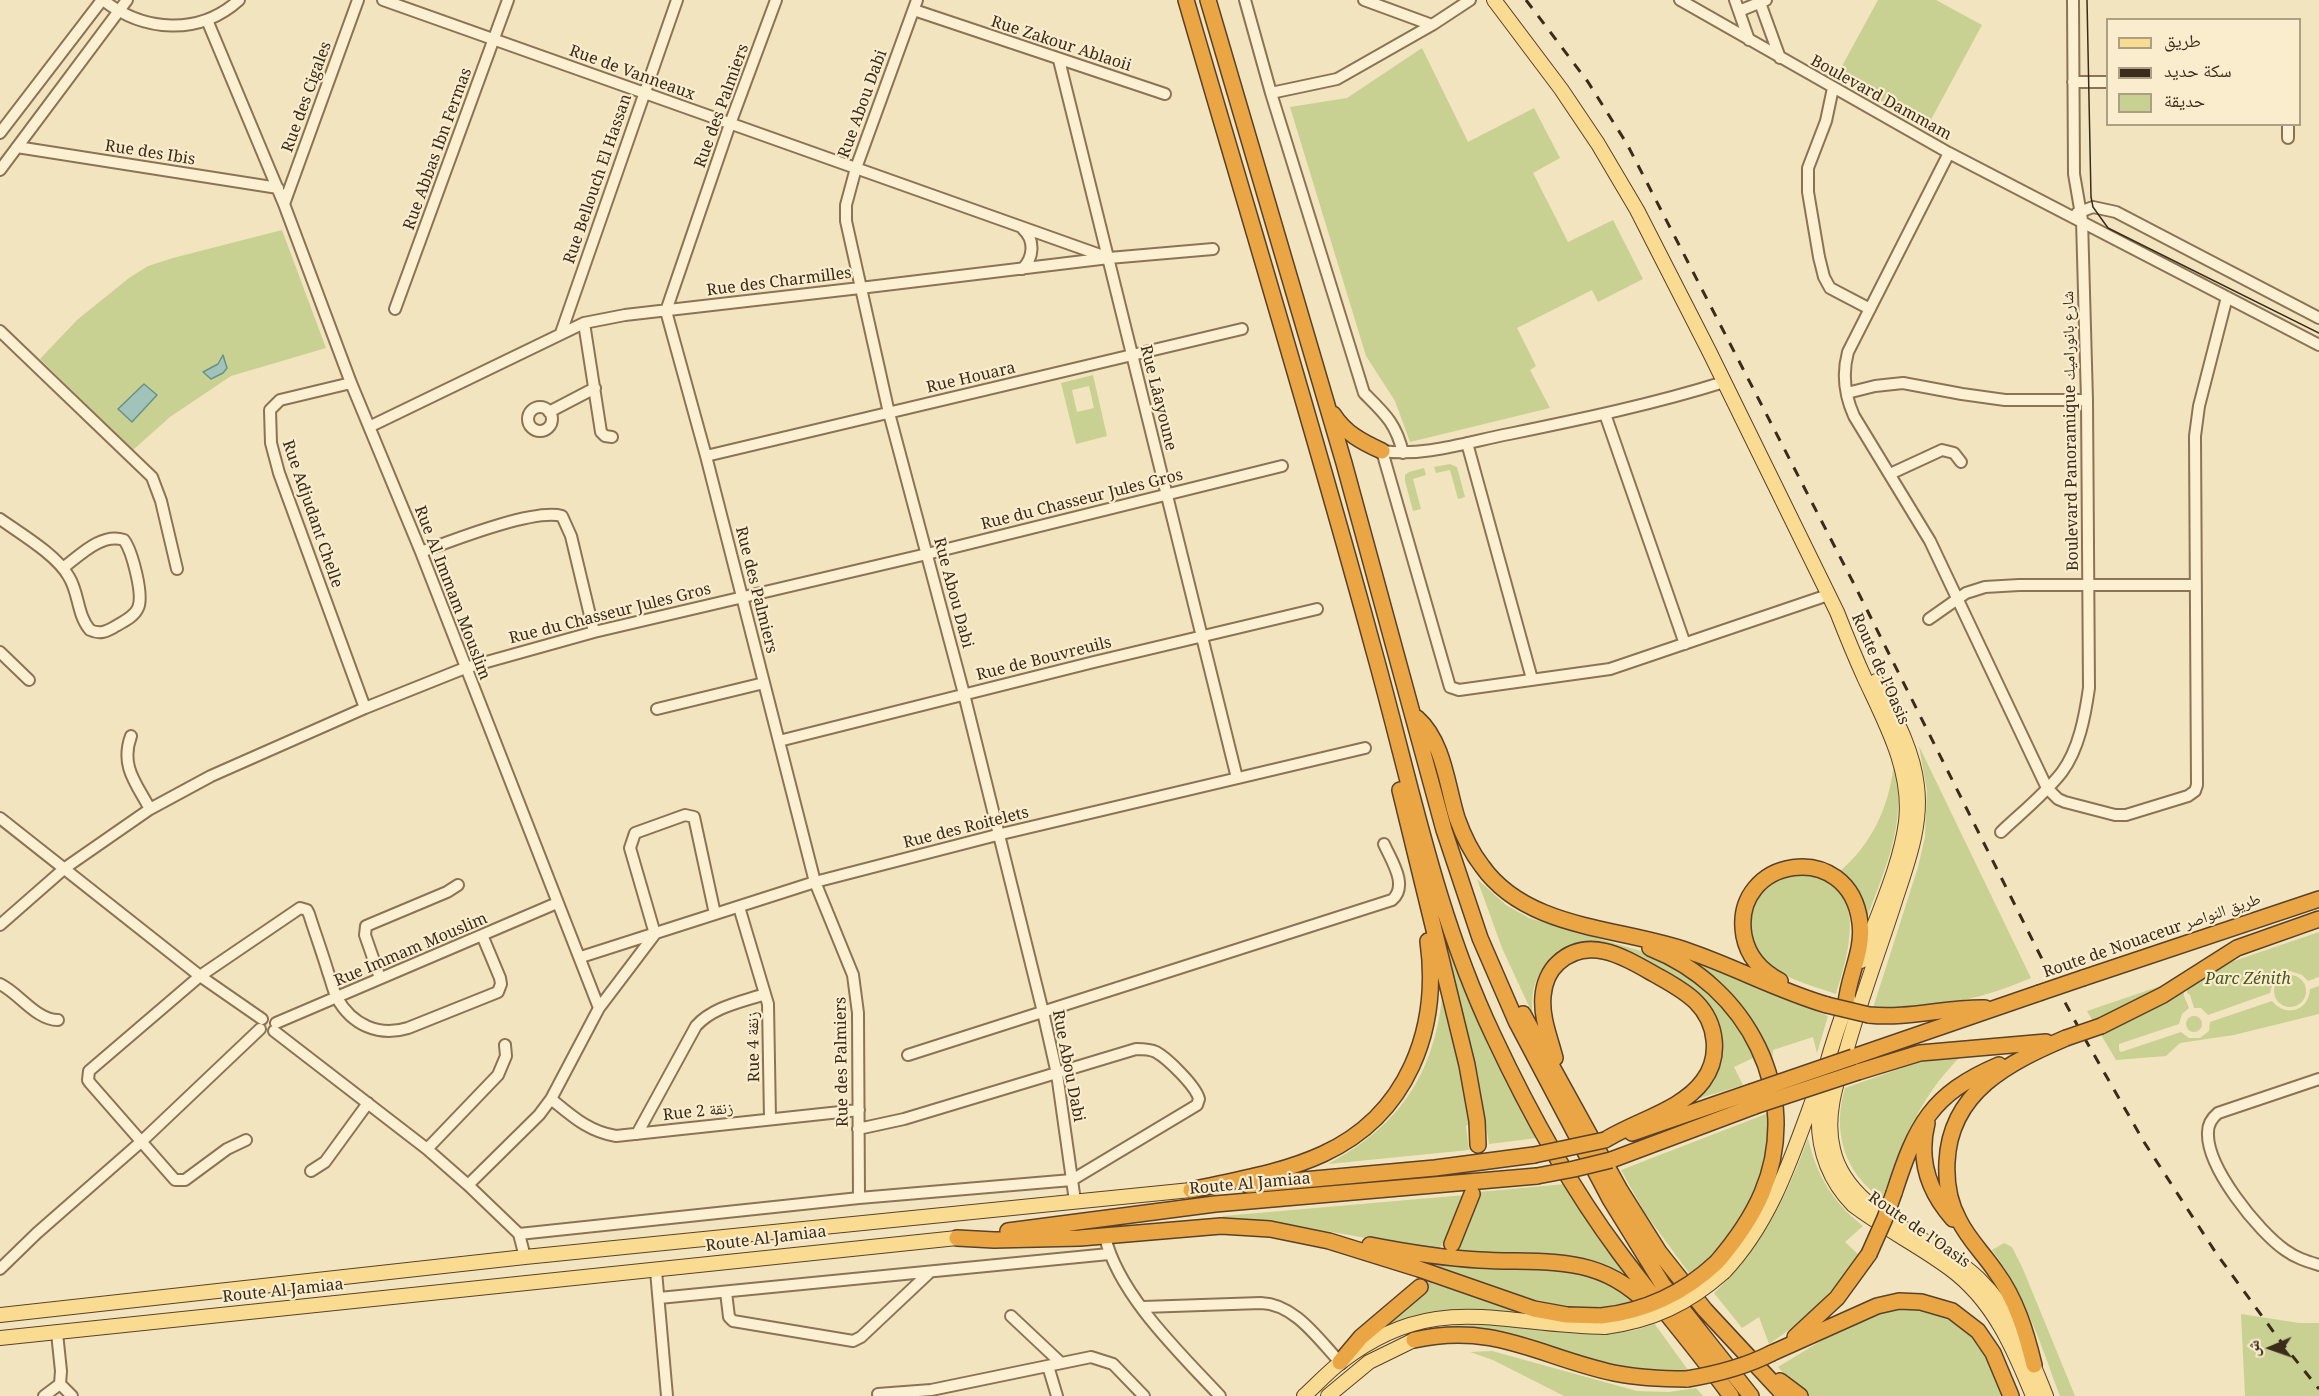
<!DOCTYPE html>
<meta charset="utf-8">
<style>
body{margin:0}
#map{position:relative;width:2319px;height:1396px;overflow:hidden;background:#f2e4be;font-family:"Noto Serif","Noto Naskh Arabic",serif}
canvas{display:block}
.legend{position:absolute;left:2106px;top:18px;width:195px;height:108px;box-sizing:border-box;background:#f9edce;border:2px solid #ad9f86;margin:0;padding:8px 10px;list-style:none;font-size:18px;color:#3a2b1b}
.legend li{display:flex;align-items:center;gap:12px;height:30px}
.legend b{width:30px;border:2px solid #ad9f86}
.north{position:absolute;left:2241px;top:1318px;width:60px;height:60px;-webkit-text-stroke:4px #f9edce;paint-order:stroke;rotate:268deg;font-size:16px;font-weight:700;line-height:24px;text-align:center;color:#3a2b1b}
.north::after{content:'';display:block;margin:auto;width:21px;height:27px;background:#3a2b1b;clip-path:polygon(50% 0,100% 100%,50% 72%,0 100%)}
</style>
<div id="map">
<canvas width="2319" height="1396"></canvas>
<ul class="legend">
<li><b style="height:8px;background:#f9db91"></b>طريق</li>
<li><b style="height:8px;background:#3a2b1b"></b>سكة حديد</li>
<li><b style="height:16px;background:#c8d191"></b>حديقة</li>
</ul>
<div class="north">ش</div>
</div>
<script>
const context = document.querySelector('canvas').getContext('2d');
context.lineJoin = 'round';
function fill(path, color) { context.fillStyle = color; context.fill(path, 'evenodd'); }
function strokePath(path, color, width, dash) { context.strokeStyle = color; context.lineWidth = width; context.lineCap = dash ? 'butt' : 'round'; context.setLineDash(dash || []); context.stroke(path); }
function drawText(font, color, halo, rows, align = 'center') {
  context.font = font + ' "Noto Serif","Noto Naskh Arabic",serif'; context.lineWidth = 4.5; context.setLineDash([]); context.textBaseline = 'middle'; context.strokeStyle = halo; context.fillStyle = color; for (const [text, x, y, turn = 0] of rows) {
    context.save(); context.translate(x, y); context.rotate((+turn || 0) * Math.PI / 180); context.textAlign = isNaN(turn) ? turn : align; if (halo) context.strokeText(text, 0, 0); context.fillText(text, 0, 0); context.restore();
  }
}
const green = new Path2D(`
 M1878,0H1936L1982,25L1927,127L1836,77Z
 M1422,48L1468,142L1534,108L1560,158L1533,173L1568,242L1613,220L1643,279L1598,302L1592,290L1517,328L1536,366L1530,370L1550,408L1410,442L1395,401L1366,356L1290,107L1347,98Z
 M282,230L326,348L231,376L170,417L133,450L40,359L77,320L129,278L148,266L173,258Z
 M1093,375L1107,436L1076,444L1061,383ZM1089,386L1094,408L1077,412L1072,390Z
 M1450,464L1457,467L1465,497L1458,499L1450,470L1436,473L1434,467Z
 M1424,468L1426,475L1413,479L1421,509L1413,511L1405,481V475L1409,472Z
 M1919,746L2031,978C1981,1000 1928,1010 1873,1008L1918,867L1925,837L1927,791Z
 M1894,763C1908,823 1885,868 1865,923L1860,898L1838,873C1872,844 1889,808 1894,763Z
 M1801,874C1870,880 1850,950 1836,994C1811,985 1780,978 1761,958C1755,950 1752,941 1751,932C1747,898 1767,878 1801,874Z
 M1477,879L1506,905L1529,918L1661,957L1729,1008L1763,1072L1753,1058L1734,1067L1743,1085L1694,1100C1712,1070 1731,1054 1715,1018L1636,958L1561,952C1539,966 1529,988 1533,1015L1502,948Z
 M1441,924L1484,1033L1537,1138L1489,1144L1481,1095Z
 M2319,932V977L2308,981L2302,975L2290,971L2274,978L2270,993L2208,1015L2201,1008H2194L2190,995L2187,993V977Z
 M1682,954L1828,1016L1817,1053L1813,1037L1773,1050L1772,1067Z
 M2274 991a16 16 0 1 1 32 0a16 16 0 1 1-32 0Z
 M2181,979L2183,981L2184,996L2189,1008L2182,1014L2179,1024L2119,1044V1050L2121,1052L2181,1032L2189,1038H2200L2209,1031L2210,1022L2272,1001C2286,1018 2309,1011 2310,989L2319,986V1014L2234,1035L2180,1043L2166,1056L2116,1060L2087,1011Z
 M1443,986L1472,1121L1466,1126L1469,1150L1328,1164C1402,1125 1437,1069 1443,986Z
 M2186 1024a8 8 0 1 1 16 0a8 8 0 1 1-16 0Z
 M1961,1056C1918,1099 1902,1143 1882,1199C1844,1173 1832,1131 1845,1088L1916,1063Z
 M1771,1112C1767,1178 1746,1235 1689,1273L1645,1213L1621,1170Z
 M1808,1138C1816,1174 1833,1203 1863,1226L1845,1242L1858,1254C1835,1291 1806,1320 1769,1344L1759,1317L1742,1328L1714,1293C1760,1250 1787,1197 1808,1138Z
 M1565,1184L1631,1282L1619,1275L1453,1256L1479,1192Z
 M1465,1195L1446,1238L1438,1251L1282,1223L1223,1219V1216Z
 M2004,1243L2012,1247L2023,1269L2075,1396H2060C2041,1345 2025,1294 1992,1250Z
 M1406,1256C1463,1260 1545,1258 1598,1278C1611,1283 1622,1293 1632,1301L1596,1310H1559L1447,1273Z
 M1432,1283L1525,1313C1467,1307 1420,1306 1368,1337Z
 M1906,1307C1917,1309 1929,1309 1939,1313C1976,1325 1989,1364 2003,1396H1810L1789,1379L1778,1367L1862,1316Z
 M2241,1314L2299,1323H2319V1396H2245Z
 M1654,1323L1688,1370L1666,1372L1613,1367L1521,1337L1481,1329L1430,1331L1406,1336C1433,1327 1459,1323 1488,1325C1534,1327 1614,1345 1654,1323Z
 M1492,1351L1637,1391L1669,1392L1696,1388L1703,1396H1564L1493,1360L1470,1352Z`);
const water = new Path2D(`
 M223,355L227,368L223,373L211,379L203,372L218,364Z
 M144,384L157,395L132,422L118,409Z`);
const highwayTunnel = new Path2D(`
 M1420,1287L1451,1246`);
const minor = new Path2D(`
 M103,0C144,32 199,36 239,0
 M383,0L1106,257
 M776,0L730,124L666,311L706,456L815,882L853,975L858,1013L859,1198
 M917,0L856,168L846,205V221L889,413L964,694L1043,1012L1057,1074L1075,1201
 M1245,0L1271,93L1364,393C1384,413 1396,423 1403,453
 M1364,0L1432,25
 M1680,0L1949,153L2319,345
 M1735,0L1749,40
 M1759,0L1780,58
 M914,10L1165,94
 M1739,11L1766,0
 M207,20L284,204L351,383L421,552L599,1008
 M1059,60L1237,778
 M2073,82H2108
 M1833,88L1826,121L1808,168V192L1819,257L1824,277L1830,288L1870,309
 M1271,93L1337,79L1432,25L1470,0
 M0,133L102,0
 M2288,138V124
 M17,147L278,188
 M1949,153L1848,352C1842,374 1845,396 1854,416L1930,541L2047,788L2058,799L2065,802L2115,815H2126L2188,796L2195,791L2197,785L2195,436L2199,406L2227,297
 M0,170L127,0
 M284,204L358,0
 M2077,213L2093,207L2116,212L2319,318
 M1022,269C1034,258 1035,240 1023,229
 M395,309L508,0
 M584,323L601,432L605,436L612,437
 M0,331L152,477L161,501L177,569
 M561,333L677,0
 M1724,382C1654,404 1582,419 1509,434C1468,442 1424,457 1382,451L1450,687L1459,690L1610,669L1828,595
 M351,383L280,400L270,410L271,443L279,473L365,708
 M1847,393L1875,386L1903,383L1962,394L2005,400H2087
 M528 419a12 12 0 1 1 24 0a12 12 0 1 1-24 0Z
 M549,412L595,388
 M1605,414L1685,644
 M371,426L584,323L625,315L860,288L1109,258L1213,249
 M1467,443L1532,679
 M706,456L1242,329
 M1890,474L1942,450L1954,453L1961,462
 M0,519C21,534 57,555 69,577C79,593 77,615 90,630C101,635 107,631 116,626C124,621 134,617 138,608C144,595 132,551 124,540C102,532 79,556 63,568
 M421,552C451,541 534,508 562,516L571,536L594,632
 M1929,619L1966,593L1985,587L2019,585H2196
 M0,652L29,680
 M657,709L764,683
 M131,736C120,766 136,783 150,809
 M779,741L1094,662L1317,609
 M0,818L200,976L262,1019
 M2001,832C2021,813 2045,794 2062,772C2079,749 2085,716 2089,688L2087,400L2082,220L2074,174L2073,0
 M739,907L768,1004L770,1119
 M0,925L65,868L150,809L211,776L365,708L465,668L594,632L927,554L1282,466
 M581,957L815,882L997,835L1365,748
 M380,978L365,935L366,926L447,892L458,885
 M0,984C19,993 36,1020 58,1020
 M276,1023L557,903
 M274,1031L427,1149L468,1185L519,1234L525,1257
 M908,1055L1392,900C1409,886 1391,860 1384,844
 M2319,1079L2218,1113C2212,1118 2208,1124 2208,1132C2206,1167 2258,1231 2285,1250C2296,1258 2306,1261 2319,1265
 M551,1099C572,1116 589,1132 616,1136L859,1110
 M637,1134L696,1026C713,1007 741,1002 765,994
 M246,1140L227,1149L185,1180H175L90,1083L88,1080L89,1071L200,976L300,908L307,910L309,914C315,933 322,952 328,972C331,980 333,990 337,998C352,1025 379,1037 408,1028L498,992L501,984L500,978L482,935
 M427,1149L498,1075L506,1056L505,1045
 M311,1171L325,1162L368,1103
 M468,1185L539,1115L551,1099L599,1008L655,934L630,848L635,833L685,815L694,817L715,914
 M519,1234L859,1198L1072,1180L1197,1105L1199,1099C1196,1086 1167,1058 1156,1052C1150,1049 1143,1049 1136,1049L904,1119L858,1129
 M1105,1237C1119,1295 1179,1352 1220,1396
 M0,1269L37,1233L142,1141L260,1029
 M656,1271L667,1396
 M726,1292L729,1317L733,1321L853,1341L861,1337L930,1272
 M659,1298L1109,1254
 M1143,1307L1261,1303C1295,1304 1318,1339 1340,1362
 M1011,1316L1061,1363
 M57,1333L61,1371L60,1384L72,1396
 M1048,1366L1057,1396
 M878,1394L931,1390L1091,1357L1113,1364L1144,1396
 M44,1396L60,1384`);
const major = new Path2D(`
 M1494,0L1561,89L1598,144L1637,210L1709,351L1837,612C1846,635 1855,657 1865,679C1886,724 1912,771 1906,822C1900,868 1876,917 1861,961
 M1876,681C1893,714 1913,748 1917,786C1922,826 1907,864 1895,901C1879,951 1860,1001 1846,1052C1836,1084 1825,1116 1833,1149C1847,1214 1935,1237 1979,1279C2011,1310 2030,1355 2046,1396
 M1848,999C1824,1068 1794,1144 1853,1205C1883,1228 1918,1245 1949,1268C1993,1300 2013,1347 2033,1396
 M1724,1272C1772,1221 1792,1156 1816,1091
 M0,1315L525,1257L1191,1190
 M0,1338L957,1238
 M1304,1396C1316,1385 1328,1372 1341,1362C1435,1289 1500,1326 1605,1327
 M1328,1396L1369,1362L1414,1340`);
const highway = new Path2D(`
 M1186,0C1249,217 1315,433 1374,651C1410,780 1435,913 1493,1035C1528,1110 1569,1185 1619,1252C1655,1301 1695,1347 1731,1396
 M1208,0L1344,463L1444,830L1480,938L1516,1021L1610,1199L1663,1285L1751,1396
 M1333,414C1345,433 1362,442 1382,451
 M1417,718C1444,742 1447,786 1457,818C1463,835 1471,852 1482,866C1527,930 1620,927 1688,951C1735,967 1779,991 1827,1005
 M1400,790L1467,1065L1477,1121L1478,1145
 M1650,948C1747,986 1804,1093 1762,1193C1751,1219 1735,1241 1717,1262
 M2083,978L2319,899
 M1780,981C1761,971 1748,957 1744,936C1730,857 1850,837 1860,923C1864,951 1848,976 1846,1004
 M1523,1014L1620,1190L1659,1252L1705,1310L1785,1396
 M1869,1015C1909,1019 1946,1007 1985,1008
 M2101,1026L2163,995L2237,948L2319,919
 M1853,1057L2039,993
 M1555,1058C1550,1038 1541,1018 1543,996C1544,984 1549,971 1558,963C1588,935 1624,957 1654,974C1668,982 1684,990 1696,1002C1717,1023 1721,1057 1703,1081C1682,1110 1635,1121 1605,1140
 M1858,1072L1920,1053L2046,1042
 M1927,1123C1918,1159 1928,1191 1953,1219
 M1632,1133L1751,1092
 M1611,1160L1755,1106
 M1248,1185L1435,1168L1534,1155
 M1191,1190C1235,1180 1282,1173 1323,1154C1408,1115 1440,1029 1428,941
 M1894,1193C1916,1125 1931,1094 1999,1065
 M1008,1231L1215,1204L1537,1176
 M957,1238L994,1240L1080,1238L1221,1226L1270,1229L1329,1241L1419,1269L1534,1309L1567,1315L1601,1316
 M1452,1244L1472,1194
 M1370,1245C1406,1252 1442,1258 1479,1260C1551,1264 1603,1252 1656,1313
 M1795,1337L1837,1298L1869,1254
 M1414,1340C1495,1322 1540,1357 1614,1373C1639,1378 1662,1379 1687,1379
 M1772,1353L1877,1306L1899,1301L1921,1302L1952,1311L1978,1331L1993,1353L2011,1396
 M1340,1362L1361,1337L1420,1287
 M2034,1365C2026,1332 2016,1299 1996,1272C1984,1254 1968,1239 1959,1220C1949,1202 1946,1182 1947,1162C1950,1091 2010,1062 2066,1038
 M1780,1381L1800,1396`);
const tram = new Path2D(`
 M2087,0L2091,197L2093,207L2108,228L2319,333`);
const rail = new Path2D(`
 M1526,0L1588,82L1627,144L1855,586L2047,969L2081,1032L2144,1142L2216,1253L2278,1338L2319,1389`);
const majorBridge = new Path2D(`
 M1605,1327C1652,1321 1688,1304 1724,1272`);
const highwayBridge = new Path2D(`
 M2039,993L2083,978
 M1827,1005L1869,1015
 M2066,1038L2101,1026
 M1751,1092L1853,1057
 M1755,1106L1858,1072
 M1534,1155L1605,1140
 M1537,1176L1574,1169L1611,1160
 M1869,1254L1885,1218L1894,1193
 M1601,1316C1647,1311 1684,1293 1717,1262
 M1687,1379C1717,1374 1745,1367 1772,1353`);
const streetNames = [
 ["Rue Zakour Ablaoii",1061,44,18],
 ["Rue de Vanneaux",632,73,20],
 ["Rue des Cigales",307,97,-70],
 ["Boulevard Dammam",1881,98,29],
 ["Rue Abou Dabi",863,104,-70],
 ["Rue des Palmiers",722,106,-70],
 ["Rue Abbas Ibn Fermas",438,149,-70],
 ["Rue des Ibis",150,153,9],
 ["Rue Bellouch El Hassan",598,179,-71],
 ["Rue des Charmilles",779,282,-7],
 ["Rue Houara",971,378,-13],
 ["Rue Lâayoune",1158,398,76],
 ["Boulevard Panoramique شارع بانوراميك",2071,431,-91],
 ["Rue du Chasseur Jules Gros",1082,500,-14],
 ["Rue Adjudant Chelle",312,514,71],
 ["Rue des Palmiers",756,590,76],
 ["Rue Al Immam Mouslim",452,593,69],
 ["Rue Abou Dabi",953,593,75],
 ["Rue du Chasseur Jules Gros",610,614,-14],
 ["Rue de Bouvreuils",1044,659,-14],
 ["Route de l'Oasis",1880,669,66],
 ["Rue des Roitelets",966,828,-14],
 ["Route de Nouaceur طريق النواصر",2152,936,-19],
 ["Rue Immam Mouslim",411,950,-23],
 ["Rue 4 زنقة",754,1047,-91],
 ["Rue des Palmiers",842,1062,-91],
 ["Rue Abou Dabi",1068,1066,79],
 ["Rue 2 زنقة",698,1112,-6],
 ["Route Al Jamiaa",1250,1184,-5],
 ["Route de l'Oasis",1919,1230,35],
 ["Route Al Jamiaa",766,1239,-7],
 ["Route Al Jamiaa",283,1291,-6]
];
const parkNames = [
 ["Parc Zénith",2248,979]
];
fill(green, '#c8d191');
fill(water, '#a2c3ba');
strokePath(water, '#689288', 1.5);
strokePath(highwayTunnel, '#cdbf9d', 15, [15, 8]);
strokePath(minor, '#8c7355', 14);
strokePath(major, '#59412a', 16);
strokePath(highway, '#59412a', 18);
strokePath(minor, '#fcf0d2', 10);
strokePath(major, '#f9db91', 14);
strokePath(highway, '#eaa645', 15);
strokePath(tram, '#3a2b1b', 1.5);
strokePath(rail, '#3a2b1b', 3, [10, 10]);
strokePath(majorBridge, '#59412a', 16, []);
strokePath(highwayBridge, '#59412a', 18, []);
strokePath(majorBridge, '#f9db91', 14);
strokePath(highwayBridge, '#eaa645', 15);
drawText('16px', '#3a2b1b', '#f9edce', streetNames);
drawText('italic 16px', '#485820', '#f9edce', parkNames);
</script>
